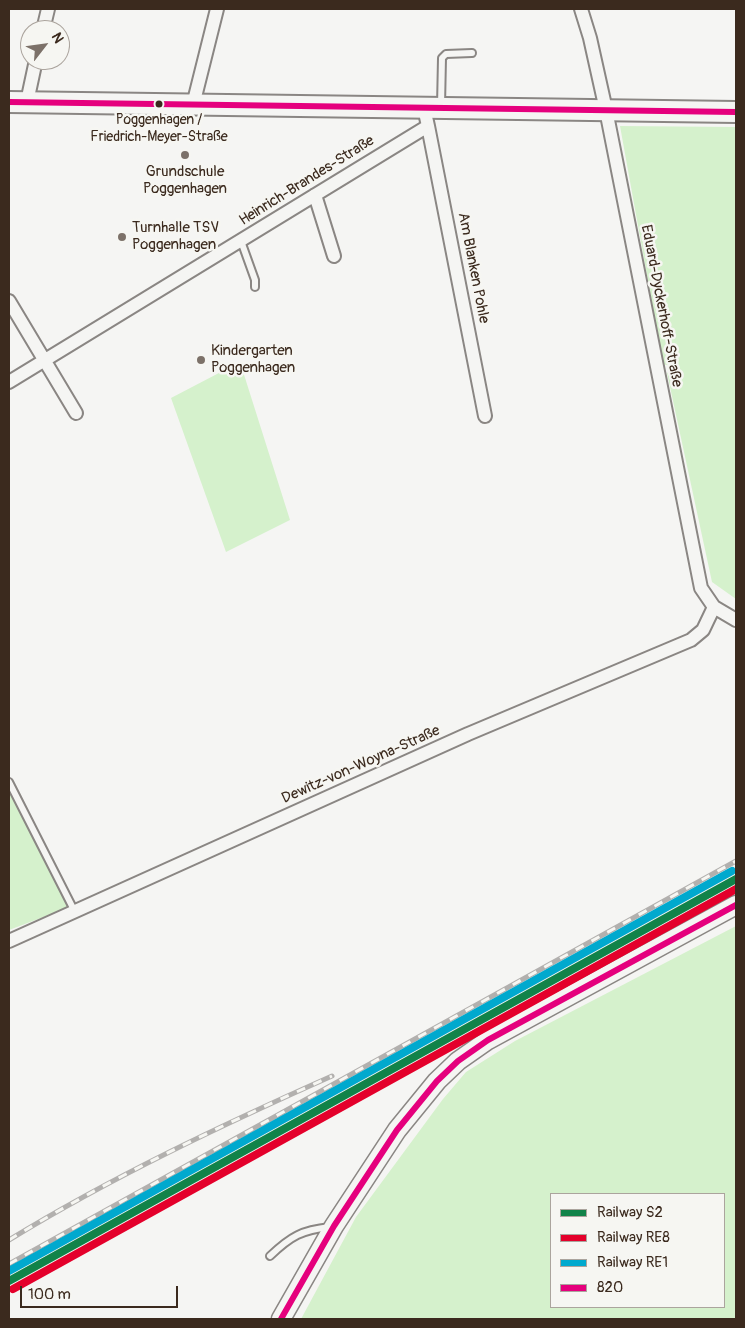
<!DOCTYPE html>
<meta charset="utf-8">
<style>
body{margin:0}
#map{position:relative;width:745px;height:1328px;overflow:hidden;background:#f5f5f3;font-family:Pangolin,sans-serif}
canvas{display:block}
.frame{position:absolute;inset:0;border:10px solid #3b2a1e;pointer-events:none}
.legend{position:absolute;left:550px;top:1193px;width:175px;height:115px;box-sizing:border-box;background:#f6f6f2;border:1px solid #aba49d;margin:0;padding:6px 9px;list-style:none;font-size:15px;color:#3b2a1e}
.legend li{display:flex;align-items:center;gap:10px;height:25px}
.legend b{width:25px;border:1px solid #aba49d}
.north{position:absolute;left:20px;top:20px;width:50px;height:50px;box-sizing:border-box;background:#f6f6f2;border:1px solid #aba49d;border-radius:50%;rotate:60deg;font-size:14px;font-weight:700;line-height:20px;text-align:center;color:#3b2a1e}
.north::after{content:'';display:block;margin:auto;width:18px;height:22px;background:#7c7169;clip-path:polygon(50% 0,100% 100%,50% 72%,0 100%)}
.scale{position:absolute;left:20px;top:1286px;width:158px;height:22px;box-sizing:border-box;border:2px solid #3b2a1e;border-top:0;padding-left:6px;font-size:15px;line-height:18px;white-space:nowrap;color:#3b2a1e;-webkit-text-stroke:4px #f6f6f2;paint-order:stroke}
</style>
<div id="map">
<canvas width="745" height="1328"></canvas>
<div class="frame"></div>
<ul class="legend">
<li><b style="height:6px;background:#118349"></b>Railway S2</li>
<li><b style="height:6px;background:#e4002b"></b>Railway RE8</li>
<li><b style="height:6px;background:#00a9ce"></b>Railway RE1</li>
<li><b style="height:6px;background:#e5007d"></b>820</li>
</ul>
<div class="north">N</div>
<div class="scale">100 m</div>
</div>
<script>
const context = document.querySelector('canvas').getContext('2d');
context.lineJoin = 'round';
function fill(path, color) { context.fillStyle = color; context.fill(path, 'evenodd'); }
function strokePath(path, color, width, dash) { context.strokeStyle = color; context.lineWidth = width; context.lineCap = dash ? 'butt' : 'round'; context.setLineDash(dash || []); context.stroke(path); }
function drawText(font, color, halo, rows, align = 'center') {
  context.font = font + ' Pangolin,sans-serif'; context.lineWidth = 5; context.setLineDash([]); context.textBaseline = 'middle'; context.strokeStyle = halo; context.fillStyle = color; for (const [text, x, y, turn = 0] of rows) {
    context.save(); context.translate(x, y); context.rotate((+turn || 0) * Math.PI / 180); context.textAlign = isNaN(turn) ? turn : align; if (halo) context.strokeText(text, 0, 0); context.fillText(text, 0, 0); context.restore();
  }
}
const green = new Path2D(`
 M620,126L736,127V599L712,582L667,373L677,368L663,364Z
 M240,362L290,520L226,552L171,398Z
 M9,791L70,907L9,930Z
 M736,926V1319H301L356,1217L443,1099L466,1072L515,1041ZM724,1194V1307H551V1194Z`);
const lane = new Path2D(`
 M441,106L442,58L446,54L472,53
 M241,241L255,280V287
 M9,782L75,912
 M270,1256C291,1236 302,1230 330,1227`);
const street = new Path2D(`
 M581,9L590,38L606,110L701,588L714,607L736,620
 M43,30L48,9
 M27,102L36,60
 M193,105L217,9
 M428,126L485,416
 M315,195L334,256
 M9,301L76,413
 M9,382L428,126L424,108
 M9,941L468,734L691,640L703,630L714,607`);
const secondary = new Path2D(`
 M281,1319L334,1226L397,1130L437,1081L458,1061L488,1040L736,905`);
const primary = new Path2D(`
 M9,102L736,112`);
const rail = new Path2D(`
 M9,1240C112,1177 222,1125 332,1076
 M9,1264L736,861`);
const bus1 = new Path2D(`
 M9,102L736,112
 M281,1319L334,1226L397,1130L437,1081L458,1061L488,1040L736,905`);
const rail1 = new Path2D(`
 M9,1281L736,879`);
const rail2 = new Path2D(`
 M13,1289L736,889`);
const rail3 = new Path2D(`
 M9,1271L732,871`);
const markers = [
 [159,104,4.5,"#3b2a1e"],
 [185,155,5,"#7c7169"],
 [122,237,5,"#7c7169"],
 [201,360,5,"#7c7169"]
];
const busNames = [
 ["Poggenhagen /",159,120],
 ["Friedrich-Meyer-Straße",159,137]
];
const poiNames = [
 ["Grundschule",185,172,"center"],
 ["Poggenhagen",185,189,"center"],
 ["Turnhalle TSV",132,228],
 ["Poggenhagen",132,245],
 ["Kindergarten",211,351],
 ["Poggenhagen",211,368]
];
const streetNames = [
 ["Heinrich-Brandes-Straße",307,181,-32],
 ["Am Blanken Pohle",473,268,79],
 ["Eduard-Dyckerhoff-Straße",661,306,79],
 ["Dewitz-von-Woyna-Straße",361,765,-24]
];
fill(green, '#d5f1cc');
strokePath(lane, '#8a8683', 10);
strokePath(street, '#8a8683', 16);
strokePath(secondary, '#8a8683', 21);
strokePath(primary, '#8a8683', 24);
strokePath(lane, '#f5f5f3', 6);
strokePath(street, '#f5f5f3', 12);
strokePath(secondary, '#f5f5f3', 18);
strokePath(primary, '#f5f5f3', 20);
strokePath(rail, '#b2b0ae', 5);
strokePath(rail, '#f6f6f2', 3, [9]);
strokePath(bus1, '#e5007d', 6);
strokePath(rail1, '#118349', 8);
strokePath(rail2, '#e4002b', 8);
strokePath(rail3, '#00a9ce', 8);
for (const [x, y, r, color] of markers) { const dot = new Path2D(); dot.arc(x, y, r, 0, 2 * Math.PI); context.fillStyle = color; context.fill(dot); strokePath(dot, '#f6f6f2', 2); }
drawText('14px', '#3b2a1e', '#f6f6f2', busNames);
drawText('15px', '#3b2a1e', '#f6f6f2', poiNames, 'left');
drawText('15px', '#3b2a1e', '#f6f6f2', streetNames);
</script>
